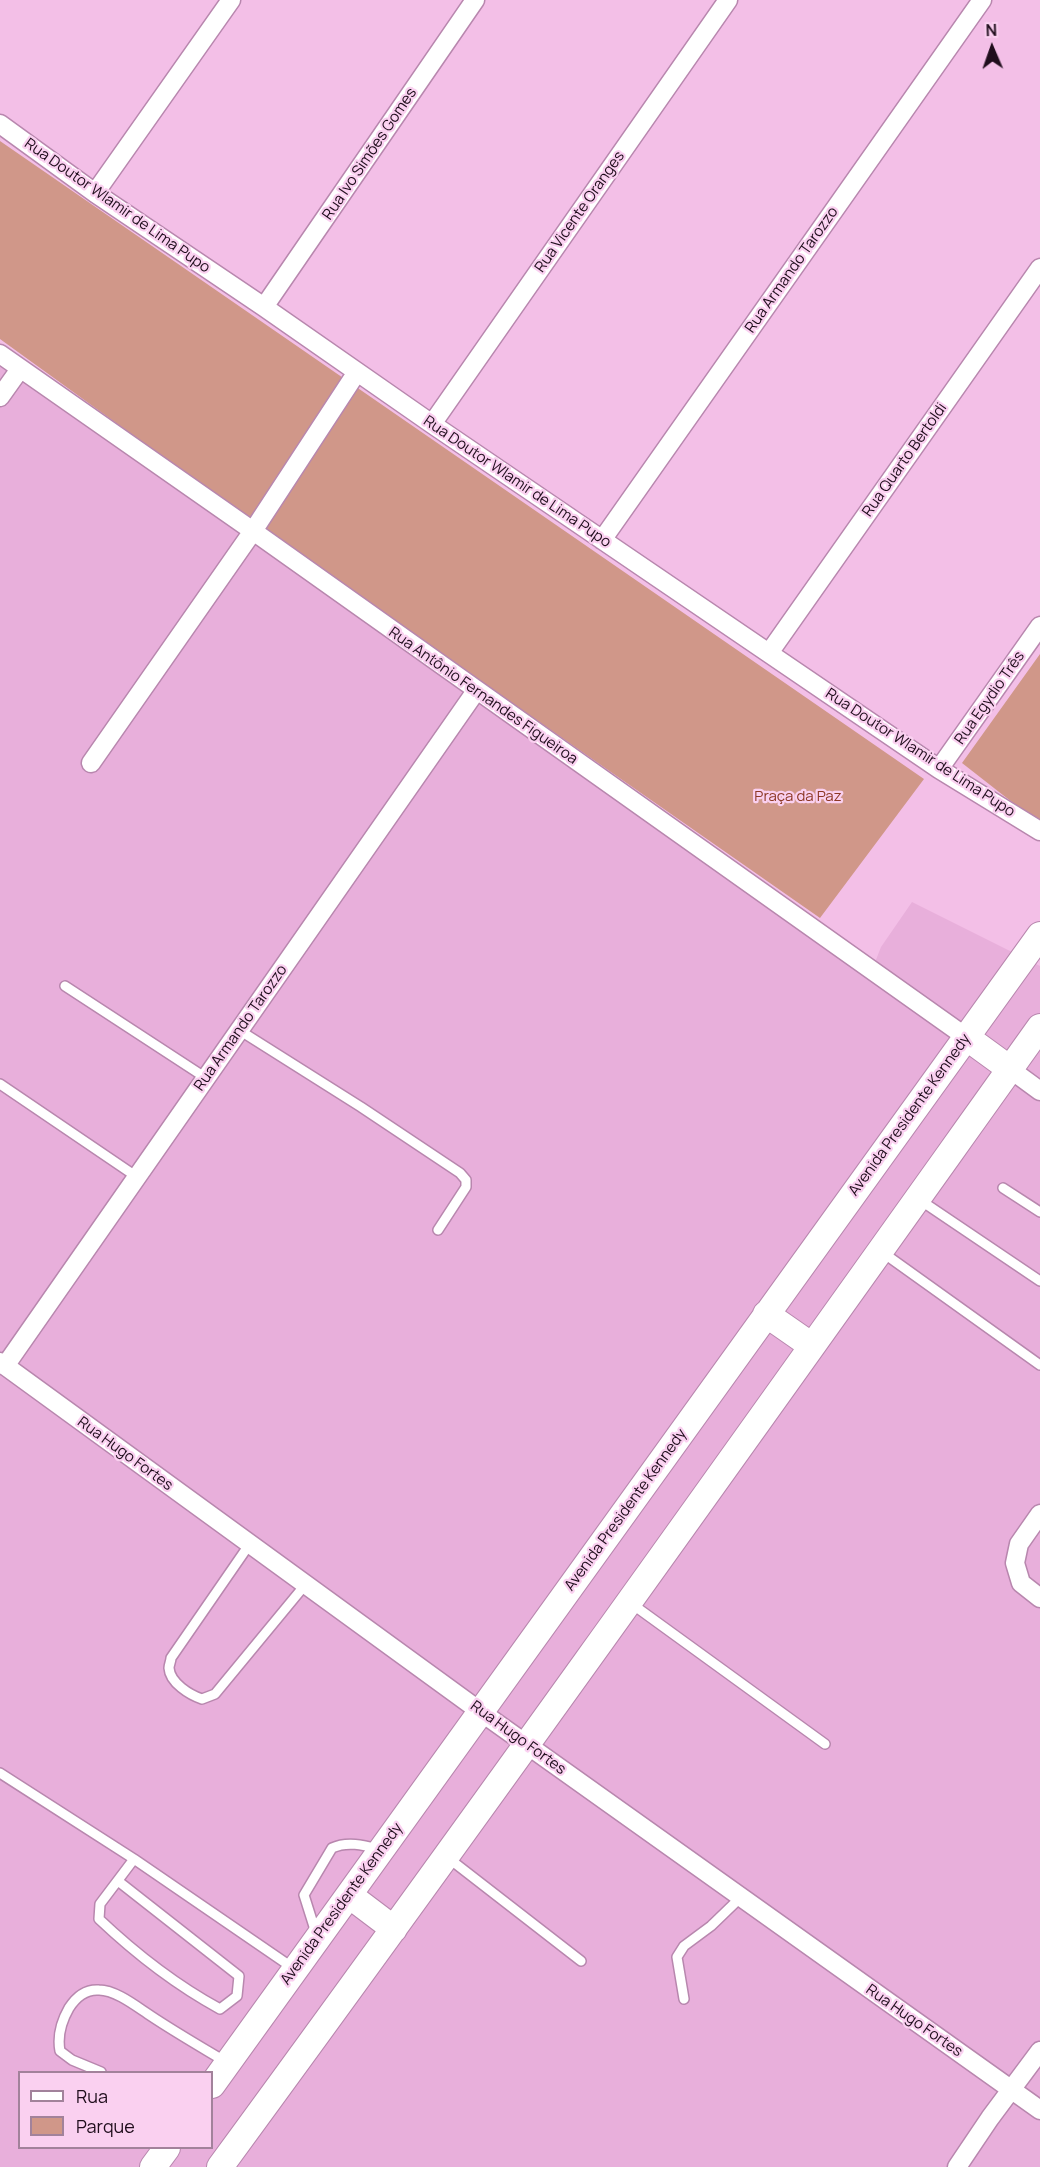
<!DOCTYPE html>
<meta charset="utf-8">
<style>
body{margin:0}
#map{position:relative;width:1040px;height:2167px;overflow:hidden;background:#f3bfe7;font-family:Manrope,sans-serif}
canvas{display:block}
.legend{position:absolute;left:18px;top:2071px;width:195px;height:78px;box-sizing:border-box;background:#fad0f0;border:2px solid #a2829b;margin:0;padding:8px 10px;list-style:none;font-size:18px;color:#1f0d1c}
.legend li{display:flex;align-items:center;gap:12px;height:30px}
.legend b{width:30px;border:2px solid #a2829b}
.north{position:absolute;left:962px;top:18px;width:60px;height:60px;-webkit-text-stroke:4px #fad0f0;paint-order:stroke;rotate:358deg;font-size:16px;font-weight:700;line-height:24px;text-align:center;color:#1f0d1c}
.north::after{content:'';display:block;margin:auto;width:21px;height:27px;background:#1f0d1c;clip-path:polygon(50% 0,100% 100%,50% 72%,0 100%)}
</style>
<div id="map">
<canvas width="1040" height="2167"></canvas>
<ul class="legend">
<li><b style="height:8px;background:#fff"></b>Rua</li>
<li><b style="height:16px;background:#d09789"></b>Parque</li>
</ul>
<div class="north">N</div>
</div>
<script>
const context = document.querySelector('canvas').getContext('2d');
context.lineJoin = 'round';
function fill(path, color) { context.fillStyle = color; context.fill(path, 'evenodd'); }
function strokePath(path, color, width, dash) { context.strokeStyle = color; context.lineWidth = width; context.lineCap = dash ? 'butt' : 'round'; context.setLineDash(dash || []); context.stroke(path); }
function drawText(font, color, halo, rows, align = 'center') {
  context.font = font + ' Manrope,sans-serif'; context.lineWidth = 4.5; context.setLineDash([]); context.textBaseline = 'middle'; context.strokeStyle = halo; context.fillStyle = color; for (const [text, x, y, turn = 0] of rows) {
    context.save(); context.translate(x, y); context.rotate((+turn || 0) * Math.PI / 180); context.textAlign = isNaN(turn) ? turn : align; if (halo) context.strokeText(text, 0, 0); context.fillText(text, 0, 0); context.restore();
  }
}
const built = new Path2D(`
 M0,354L872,970L881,947L912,902L1040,966V2167H0ZM20,2072H212V2148H20Z`);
const green = new Path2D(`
 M0,141L924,779L820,918L257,525L0,339Z
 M1040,654V824L962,763Z`);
const service = new Path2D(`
 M65,986L206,1078
 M239,1030L361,1107L460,1173L466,1180V1187L438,1230
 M0,1084L137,1177
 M1003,1188L1040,1212
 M920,1200L1040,1281
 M882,1252L1040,1365
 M249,1545L171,1658C171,1661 169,1665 169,1668C170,1683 190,1695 202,1699L215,1694L305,1585
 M632,1604L825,1744
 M0,1773L134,1859L293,1968
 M447,1857L581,1961
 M118,1881L239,1976L237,1996L220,2009C176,1985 136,1954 99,1919L100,1904L134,1859
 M316,1933L304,1895L332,1848C347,1841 363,1845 379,1849
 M684,1999L677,1957L684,1946L711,1926L740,1898
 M101,2072L72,2060L60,2051C57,2035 61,2022 69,2008C76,1997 85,1989 99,1990C116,1990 137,2007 151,2016C175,2032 201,2047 226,2062`);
const minor = new Path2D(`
 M0,124L95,193L264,307L432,424L939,769L1040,831
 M95,193L231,0
 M264,307L475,0
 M0,354L253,531L966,1037
 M0,397L20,369
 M432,424L728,0
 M602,540L982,0
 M769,653L1040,268
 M91,763L253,531L357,372
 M939,769L1040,626
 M1010,1069L1040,1091
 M0,1362L481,1712L1040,2110
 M5,1366L476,691
 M1040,1514L1019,1544L1015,1563L1021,1583L1040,1598
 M957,2167L990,2118L1040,2051`);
const secondary = new Path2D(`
 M966,1037L1010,1069
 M766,1314L812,1346
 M349,1895L394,1929
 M212,2085L1040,935
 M153,2167L167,2148
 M220,2167C497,1789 768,1408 1040,1027`);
const streetNames = [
 ["Rua Ivo Simões Gomes",370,154,-56],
 ["Rua Doutor Wlamir de Lima Pupo",117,206,35],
 ["Rua Vicente Oranges",580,212,-55],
 ["Rua Armando Tarozzo",792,270,-55],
 ["Rua Quarto Bertoldi",905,460,-55],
 ["Rua Doutor Wlamir de Lima Pupo",517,482,34],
 ["Rua Antônio Fernandes Figueiroa",483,696,35],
 ["Rua Egydio Três",990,698,-55],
 ["Rua Doutor Wlamir de Lima Pupo",920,753,33],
 ["Rua Armando Tarozzo",241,1028,-55],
 ["Avenida Presidente Kennedy",910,1115,-54],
 ["Rua Hugo Fortes",125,1454,36],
 ["Avenida Presidente Kennedy",626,1510,-54],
 ["Rua Hugo Fortes",518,1738,36],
 ["Avenida Presidente Kennedy",342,1904,-54],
 ["Rua Hugo Fortes",914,2021,35]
];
const parkNames = [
 ["Praça da Paz",798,797]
];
fill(built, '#e8afdb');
fill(green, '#d09789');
strokePath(service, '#b887ae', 12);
strokePath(minor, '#b887ae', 21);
strokePath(secondary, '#b887ae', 28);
strokePath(service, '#fff', 9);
strokePath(minor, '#fff', 18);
strokePath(secondary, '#fff', 26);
drawText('15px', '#1f0d1c', '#fad0f0', streetNames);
drawText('15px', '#8d3825', '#fad0f0', parkNames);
</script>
